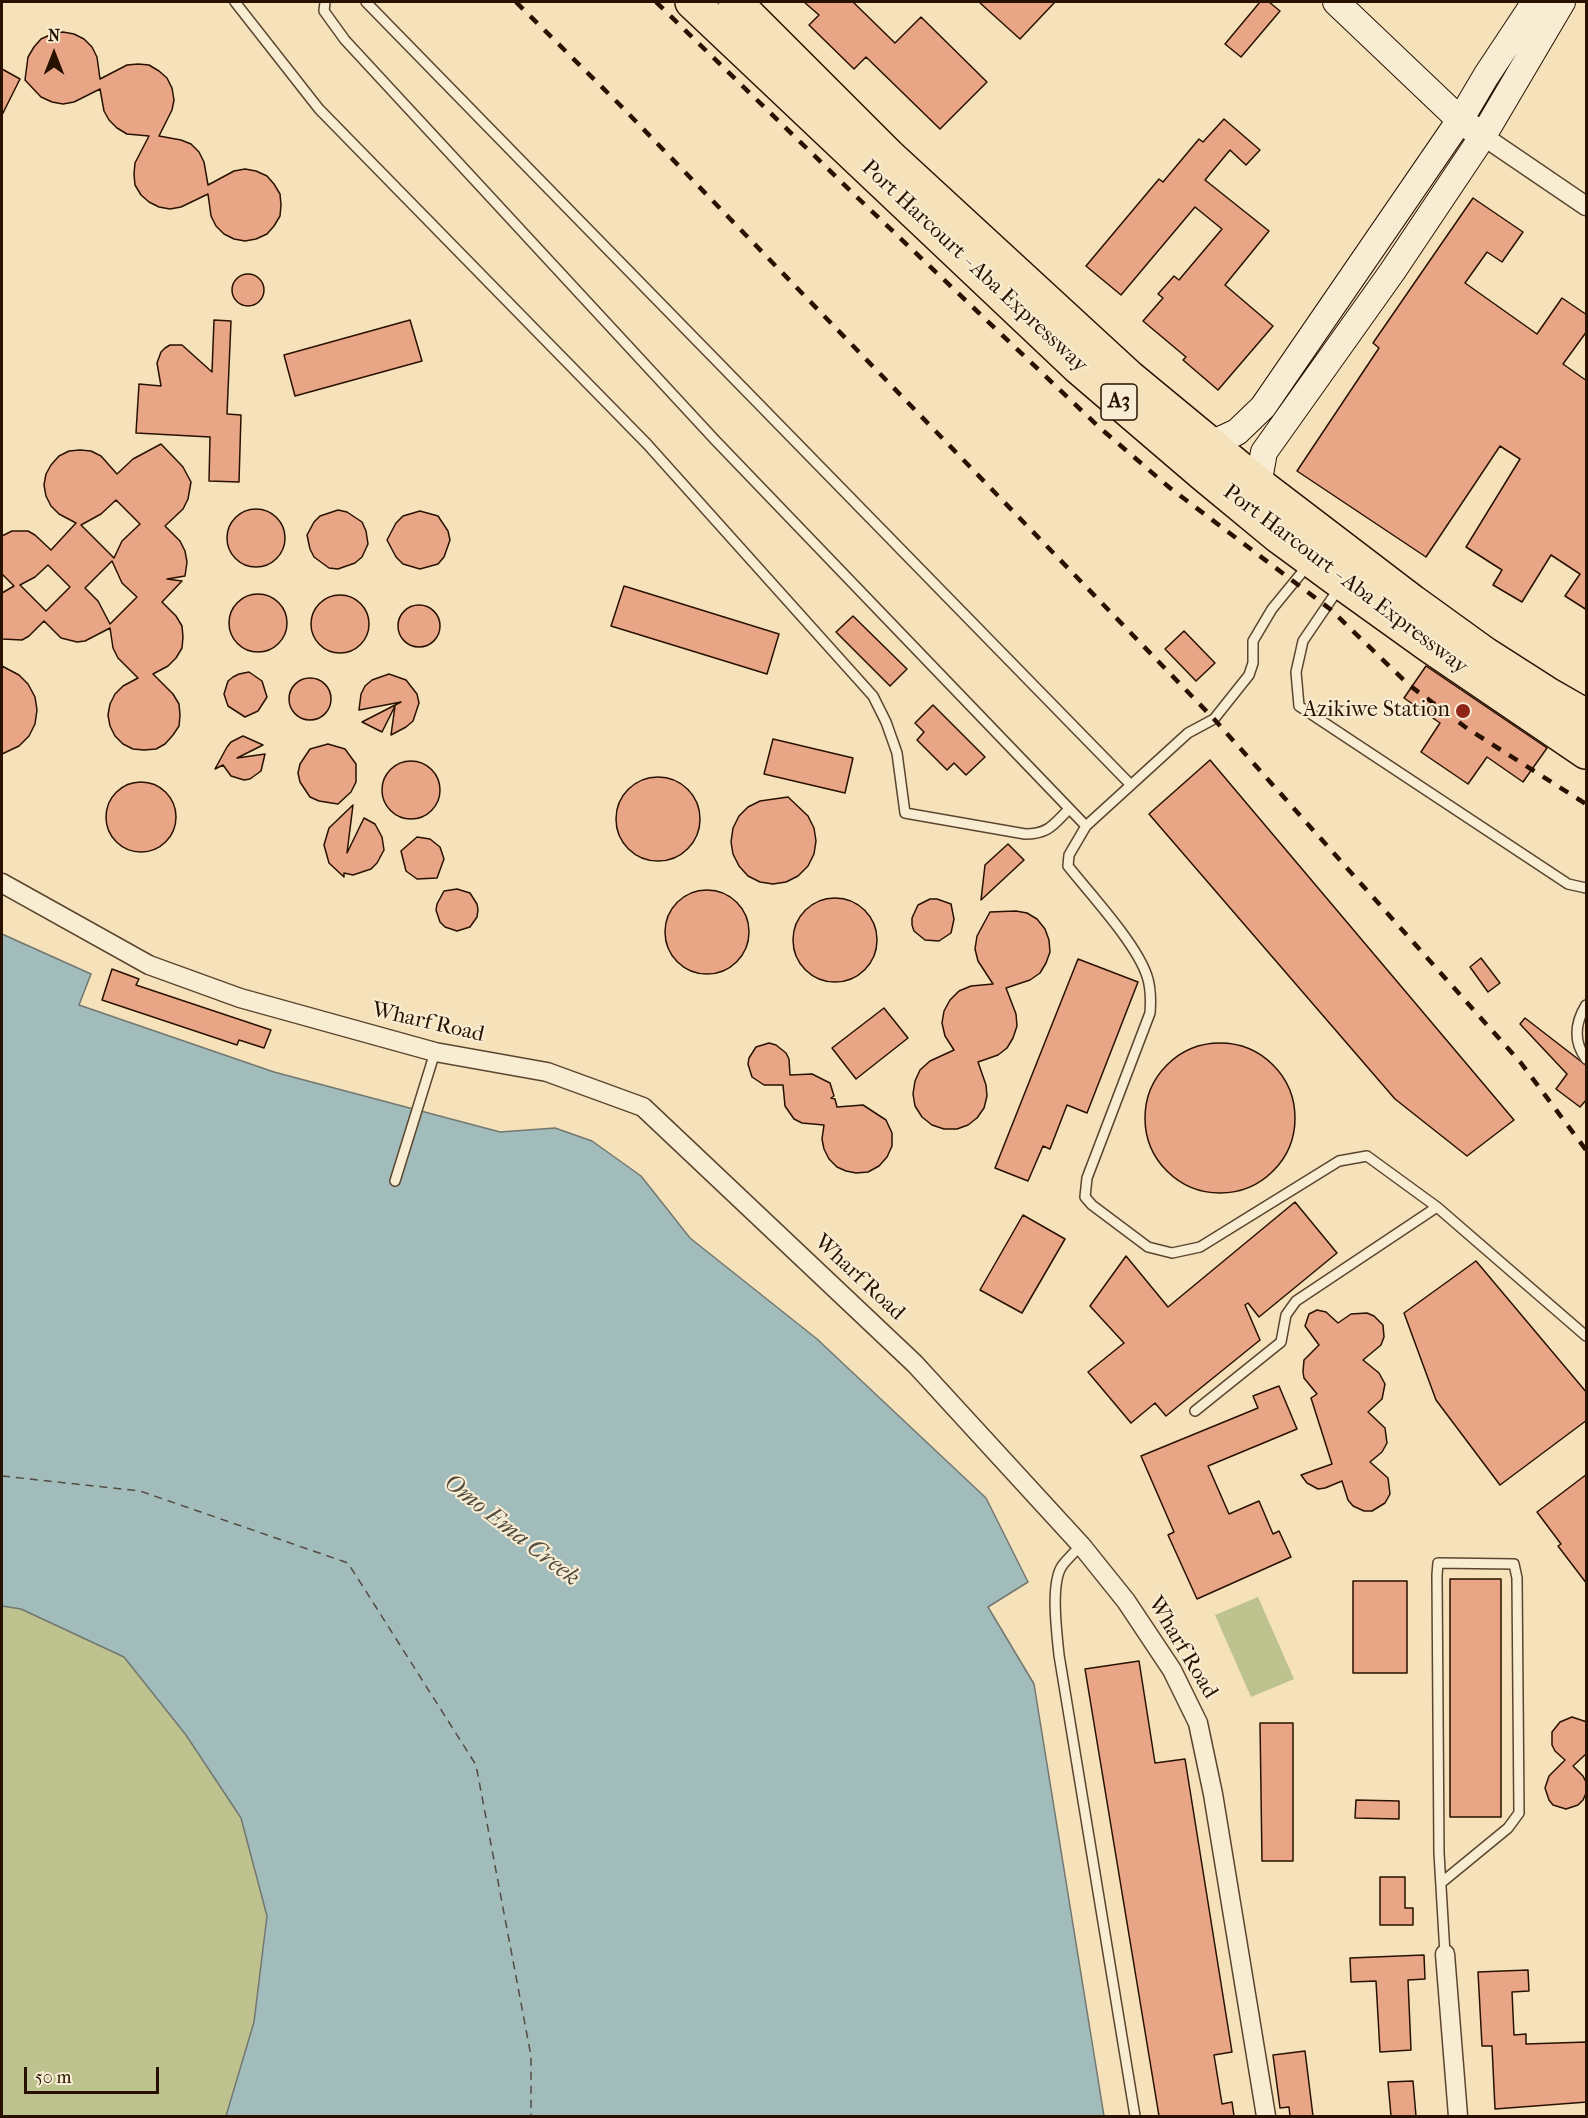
<!DOCTYPE html>
<style>
body{margin:0}
#map{position:relative;width:1588px;height:2118px;overflow:hidden;background:#f5e1ba;font-family:"IM FELL French Canon",serif}
canvas{display:block}
.frame{position:absolute;inset:0;border:3px solid #291100;pointer-events:none}
.north{position:absolute;left:24px;top:24px;width:60px;height:60px;-webkit-text-stroke:4px #f8ecd2;paint-order:stroke;rotate:0deg;font-size:16px;font-weight:700;line-height:24px;text-align:center;color:#291100}
.north::after{content:'';display:block;margin:auto;width:21px;height:27px;background:#291100;clip-path:polygon(50% 0,100% 100%,50% 72%,0 100%)}
.scale{position:absolute;left:24px;top:2067px;width:135px;height:27px;box-sizing:border-box;border:3px solid #291100;border-top:0;padding-left:8px;font-size:18px;line-height:21px;white-space:nowrap;color:#291100;-webkit-text-stroke:4px #f8ecd2;paint-order:stroke}
</style>
<div id="map">
<canvas width="1588" height="2118"></canvas>
<div class="frame"></div>
<div class="north">N</div>
<div class="scale">50 m</div>
</div>
<script>
const context = document.querySelector('canvas').getContext('2d');
context.lineJoin = 'round';
function fill(path, color) { context.fillStyle = color; context.fill(path, 'evenodd'); }
function strokePath(path, color, width, dash) { context.strokeStyle = color; context.lineWidth = width; context.lineCap = dash ? 'butt' : 'round'; context.setLineDash(dash || []); context.stroke(path); }
function drawText(font, color, halo, rows, align = 'center') {
  context.font = font + ' "IM FELL French Canon",serif'; context.lineWidth = 4.5; context.setLineDash([]); context.textBaseline = 'middle'; context.strokeStyle = halo; context.fillStyle = color; for (const [text, x, y, turn = 0] of rows) {
    context.save(); context.translate(x, y); context.rotate((+turn || 0) * Math.PI / 180); context.textAlign = isNaN(turn) ? turn : align; if (halo) context.strokeText(text, 0, 0); context.fillText(text, 0, 0); context.restore();
  }
}
const green = new Path2D(`
 M1258,1597L1294,1679L1251,1697L1215,1615Z
 M2,1606L21,1609L124,1657L186,1735L241,1818L267,1916L254,2022L226,2116H2Z`);
const water = new Path2D(`
 M2,934L91,974L79,1005L274,1072L500,1132L555,1128L592,1141L641,1176L690,1238L817,1339L986,1498L1028,1582L988,1607L1034,1684L1104,2116H226L254,2022L267,1916L241,1818L186,1735L124,1657L21,1609L2,1606Z`);
const ferry = new Path2D(`
 M2,1476L140,1491L348,1563L476,1765L531,2056V2116`);
const building = new Path2D(`
 M804,2H853L895,43L921,17L987,82L940,129L866,57L854,69L809,25L819,15Z
 M979,2H1055L1020,39Z
 M1260,2H1269L1280,11L1241,57L1225,44Z
 M63,32L74,34L84,39L92,47L97,57L100,79L127,65L138,64L149,65L159,71L167,78L172,88L174,100L172,110L159,136L181,140L191,144L199,152L204,162L208,185L234,171L245,169L256,171L267,176L274,184L280,194L281,205L280,216L274,226L267,234L256,239L245,241L234,239L224,234L216,226L211,216L208,194L181,207L170,209L159,207L149,202L141,195L135,185L134,174L135,163L149,136L127,134L117,128L109,120L104,111L100,89L74,102L63,104L52,102L41,97L25,80L28,57L34,47L41,39L52,34Z
 M2,69L20,79L2,115Z
 M1224,119L1260,150L1246,165L1230,150L1205,180L1269,231L1225,285L1273,326L1218,390L1183,360L1186,357L1143,321L1163,298L1158,294L1174,276L1179,280L1222,229L1195,207L1121,295L1086,266L1159,179L1163,182L1199,139L1203,142Z
 M1473,198L1523,232L1502,262L1487,252L1465,283L1537,334L1562,298L1587,315V331L1563,364L1587,381V610L1565,596L1580,574L1551,555L1522,602L1493,585L1502,570L1466,547L1520,459L1500,446L1426,557L1297,471L1379,348L1373,343Z
 M232 290a16 16 0 1 1 32 0a16 16 0 1 1-32 0Z
 M214,320L231,321L227,414L241,415L239,482L209,481L210,437L136,433L139,384L161,386L157,363L161,352L165,348L170,345H182L212,372Z
 M410,320L422,361L295,396L284,355Z
 M161,444L183,467L191,482L188,499L183,509L165,526L180,541L185,551L187,562L185,576L167,579L182,581L162,602L176,616L182,626L183,637L182,648L176,658L168,666L153,674L173,694L179,704L180,715L179,726L173,735L165,744L156,749L144,750L133,749L123,744L115,736L110,726L108,715L110,704L115,694L123,686L138,678L118,658L113,648L110,628L85,641L77,642L61,638L44,621L29,636L22,640L2,639V593L14,586L2,574V536L12,531H28L35,535L51,550L76,523L59,514L51,506L46,496L44,485L46,474L51,465L59,456L69,451L80,450L91,451L101,456L117,474L133,459ZM116,500L140,524L122,541L114,558L81,525L101,514ZM112,561L122,583L137,597L110,624L98,601L85,588ZM48,565L70,587L46,611L20,585L35,577Z
 M227 538a29 29 0 1 1 58 0a29 29 0 1 1-58 0Z
 M338,510L347,512L362,522L366,531L368,544L362,557L355,563L338,569L329,568L314,557L310,549L307,535L314,522L320,516Z
 M420,511L438,516L448,531L450,540L444,557L438,564L420,569L403,564L396,557L387,540L396,523L403,516Z
 M624,586L779,634L767,674L611,626Z
 M229 623a29 29 0 1 1 58 0a29 29 0 1 1-58 0Z
 M311 624a29 29 0 1 1 58 0a29 29 0 1 1-58 0Z
 M398 626a21 21 0 1 1 42 0a21 21 0 1 1-42 0Z
 M853,616L907,669L890,686L836,632Z
 M1184,631L1215,663L1196,681L1165,649Z
 M2,666L19,675L28,684L35,697L37,710L35,724L29,736L19,746L2,754Z
 M1426,666L1547,748L1523,782L1487,757L1468,784L1421,752L1440,723L1404,698Z
 M249,672L262,681L267,697L258,711L245,717L228,706L224,694L228,681L233,677L239,674Z
 M389,674L406,680L417,694L419,703L413,721L406,727L391,735L395,706L382,732L362,722L401,702L359,710L361,694L365,686L372,680Z
 M289 699a21 21 0 1 1 42 0a21 21 0 1 1-42 0Z
 M933,705L985,757L966,775L954,763L947,770L917,740L924,732L915,723Z
 M243,736L263,745L237,758L265,754L261,771L250,779L244,780L231,776L223,765L215,769L227,747L231,742Z
 M773,739L853,758L845,793L764,774Z
 M328,744L345,749L356,764V782L351,792L338,804L319,801L310,797L300,782L298,773L300,764L310,749Z
 M1210,760L1514,1120L1467,1156L1395,1099L1149,814Z
 M382 790a29 29 0 1 1 58 0a29 29 0 1 1-58 0Z
 M616 819a42 42 0 1 1 84 0a42 42 0 1 1-84 0Z
 M106 817a35 35 0 1 1 70 0a35 35 0 1 1-70 0Z
 M788,797L808,816L814,828L816,841L814,854L808,866L798,876L786,882L773,884L760,882L748,876L739,866L733,854L731,842L733,828L739,816L748,807L760,801Z
 M353,805L347,853L364,818L375,824L382,837L384,850L377,863L371,869L353,875L344,873V877L329,863L324,845L329,828Z
 M417,837L430,839L440,847L444,859L437,878L417,879L406,871L401,851Z
 M1008,844L1024,860L981,900L985,865Z
 M457,889L470,893L477,904L478,910L477,917L470,927L457,931L445,927L440,922L436,910L437,904L444,891Z
 M665 932a42 42 0 1 1 84 0a42 42 0 1 1-84 0Z
 M793 940a42 42 0 1 1 84 0a42 42 0 1 1-84 0Z
 M930,899H937L951,904L954,919L951,933L939,941L925,940L914,931L912,925V918L918,905Z
 M1016,911L1027,913L1037,919L1045,929L1049,940L1050,952L1046,963L1040,973L1030,980L1006,988L1016,1014L1017,1026L1013,1038L1007,1048L998,1055L978,1062L986,1085L987,1096L984,1108L977,1118L968,1125L957,1129H944L932,1125L922,1117L915,1106L913,1094L915,1081L920,1070L930,1061L954,1050L945,1036L942,1023L944,1011L950,1000L959,991L971,986L993,984L978,961L975,949L977,936L990,912Z
 M1481,958L1500,983L1488,992L1470,967Z
 M1078,959L1138,982L1087,1113L1067,1105L1050,1149L1043,1146L1028,1181L995,1168Z
 M112,969L139,979L136,985L271,1030L264,1048L239,1040L237,1045L102,1000Z
 M884,1008L908,1038L856,1079L832,1048Z
 M1525,1018L1587,1066V1099L1580,1107L1556,1089L1567,1074L1520,1024Z
 M1145 1118a75 75 0 1 1 150 0a75 75 0 1 1-150 0Z
 M769,1043L776,1045L786,1053L789,1059L790,1075L812,1074L830,1083L834,1096L831,1098L835,1099L837,1107L863,1105L886,1120L892,1133V1146L887,1157L879,1166L868,1172L856,1173L846,1171L837,1167L829,1159L824,1149L822,1139L824,1125L802,1123L794,1119L785,1106L783,1085H764L752,1077L748,1064L749,1058L756,1047Z
 M1295,1202L1337,1253L1259,1317L1248,1303L1245,1305L1260,1340L1166,1416L1155,1403L1131,1423L1088,1372L1124,1343L1090,1306L1126,1256L1168,1307Z
 M1023,1215L1065,1239L1022,1313L980,1290Z
 M1476,1261L1587,1393V1420L1500,1485L1436,1400L1404,1313Z
 M1317,1310L1326,1312L1338,1323L1351,1314L1367,1313L1374,1316L1383,1325L1384,1337L1381,1345L1363,1360L1379,1373L1385,1384L1382,1399L1368,1412L1385,1428L1387,1443L1382,1452L1370,1462L1388,1478L1390,1494L1385,1503L1372,1511H1364L1353,1506L1348,1500L1342,1481L1325,1488L1318,1489L1307,1483L1301,1475L1332,1464L1311,1398L1317,1394L1304,1378L1303,1372L1304,1360L1319,1345L1305,1326L1309,1314Z
 M1279,1386L1297,1429L1208,1466L1229,1514L1259,1501L1273,1534L1279,1531L1291,1557L1197,1599L1168,1535L1174,1532L1141,1456L1258,1408L1253,1396Z
 M1587,1474V1584L1558,1546L1561,1544L1537,1512Z
 M1450,1579H1501V1817H1450Z
 M1353,1581H1407V1673H1353Z
 M1139,1661L1155,1763L1185,1759L1232,2052L1214,2055L1222,2104L1232,2102L1234,2116H1159L1085,1669Z
 M1572,1717L1587,1722V1753L1573,1766L1583,1776L1586,1782L1587,1791L1583,1800L1578,1805L1566,1809L1553,1805L1549,1800L1545,1788L1549,1776L1565,1760L1555,1751L1552,1745V1732L1560,1722Z
 M1260,1723H1293V1861H1262Z
 M1356,1800L1399,1801V1819L1355,1818Z
 M1380,1877H1405V1908H1413V1925H1380Z
 M1424,1955L1425,1979L1408,1980L1411,2050L1380,2052L1376,1981L1351,1982L1350,1958Z
 M1528,1970L1529,1991L1512,1992L1514,2035L1526,2034V2044L1587,2042V2102L1495,2109L1492,2046H1482L1478,1972Z
 M1305,2051L1313,2116H1290L1289,2107L1280,2108L1273,2055Z
 M1413,2081L1416,2116H1391L1388,2082Z`);
const lane = new Path2D(`
 M235,2L319,109L647,444L873,696L886,722L897,753L905,813L1025,834C1049,834 1054,824 1069,809
 M325,2L324,11L345,40L715,440L1086,826
 M366,2L1131,785
 M1308,565L1272,609L1253,641V663L1249,675L1214,719L1188,733L1086,826L1069,855L1068,866C1091,895 1136,943 1147,976C1151,988 1151,1000 1150,1013L1087,1178L1085,1197L1092,1205L1148,1247L1172,1253L1200,1247L1339,1161L1367,1156L1437,1207L1586,1336
 M1339,588L1303,641L1296,672L1299,706L1568,884L1586,888
 M1586,1005C1575,1023 1573,1041 1586,1059
 M395,1181L435,1052
 M1195,1411L1281,1342L1286,1315L1296,1301L1437,1207
 M1081,1545C1075,1552 1067,1559 1062,1566C1050,1584 1057,1634 1059,1655L1135,2116
 M1441,1883L1508,1828L1519,1813L1517,1578L1514,1564L1438,1563L1437,1575L1439,1853L1445,1954`);
const street = new Path2D(`
 M1483,136L1586,206
 M2,883L149,965L240,998L435,1052L547,1072L643,1107L915,1364L1081,1545L1126,1601L1172,1670L1198,1723L1213,1794L1266,2116
 M1445,1954L1458,2116`);
const secondary = new Path2D(`
 M1336,2L1460,120L1473,129
 M1211,444L1237,432L1263,407L1460,120L1486,76L1535,2
 M1261,486L1260,474L1264,452L1392,272L1483,136L1562,2`);
const highway = new Path2D(`
 M692,2L1078,367L1203,474L1278,536L1342,583L1430,646L1586,752
 M735,2L889,156L1129,377L1261,486L1413,602L1485,654L1546,693L1586,716`);
const rail = new Path2D(`
 M516,2L620,105L1214,719L1521,1063L1586,1150
 M656,2L860,200L1100,428L1170,488L1330,609L1409,685L1468,729L1586,804`);
const markers = [
 [1463,711,8,"#8f2418"]
];
const shields = [
 [1119,402,36]
];
const shieldNames = [
 ["A3",1119,402]
];
const streetNames = [
 ["Port Harcourt - Aba Expressway",974,267,43],
 ["Port Harcourt - Aba Expressway",1345,580,37],
 ["Wharf Road",428,1023,13],
 ["Wharf Road",859,1278,43],
 ["Wharf Road",1182,1648,59]
];
const poiNames = [
 ["Azikiwe Station",1450,711]
];
const waterNames = [
 ["Omo Ema Creek",511,1531,38]
];
fill(green, '#bdc28f');
fill(water, '#a2bbbb');
strokePath(water, '#727770', 1.5);
strokePath(ferry, '#534c41', 1.5, [8, 6]);
fill(building, '#e9a687');
strokePath(building, '#291100', 1.5);
strokePath(lane, '#5c452e', 12);
strokePath(street, '#5c452e', 21);
strokePath(secondary, '#291100', 28);
strokePath(highway, '#291100', 36);
strokePath(lane, '#f8ecd2', 9);
strokePath(street, '#f8ecd2', 18);
strokePath(secondary, '#f8ecd2', 26);
strokePath(highway, '#f5e1ba', 33);
strokePath(rail, '#291100', 4.5, [10, 10]);
for (const [x, y, r, color] of markers) { const dot = new Path2D(); dot.arc(x, y, r, 0, 2 * Math.PI); context.fillStyle = color; context.fill(dot); strokePath(dot, '#f8ecd2', 2); }
for (const [x, y, w] of shields) { const box = new Path2D(); box.roundRect(x - w / 2, y - 18, w, 36, 4.5); context.fillStyle = '#f8ecd2'; context.fill(box); strokePath(box, '#291100', 1.5); }
drawText('bold 21px', '#291100', null, shieldNames);
drawText('22px', '#291100', '#f8ecd2', streetNames);
drawText('22px', '#291100', '#f8ecd2', poiNames, 'right');
drawText('italic 24px', '#534c41', '#f8ecd2', waterNames);
</script>
